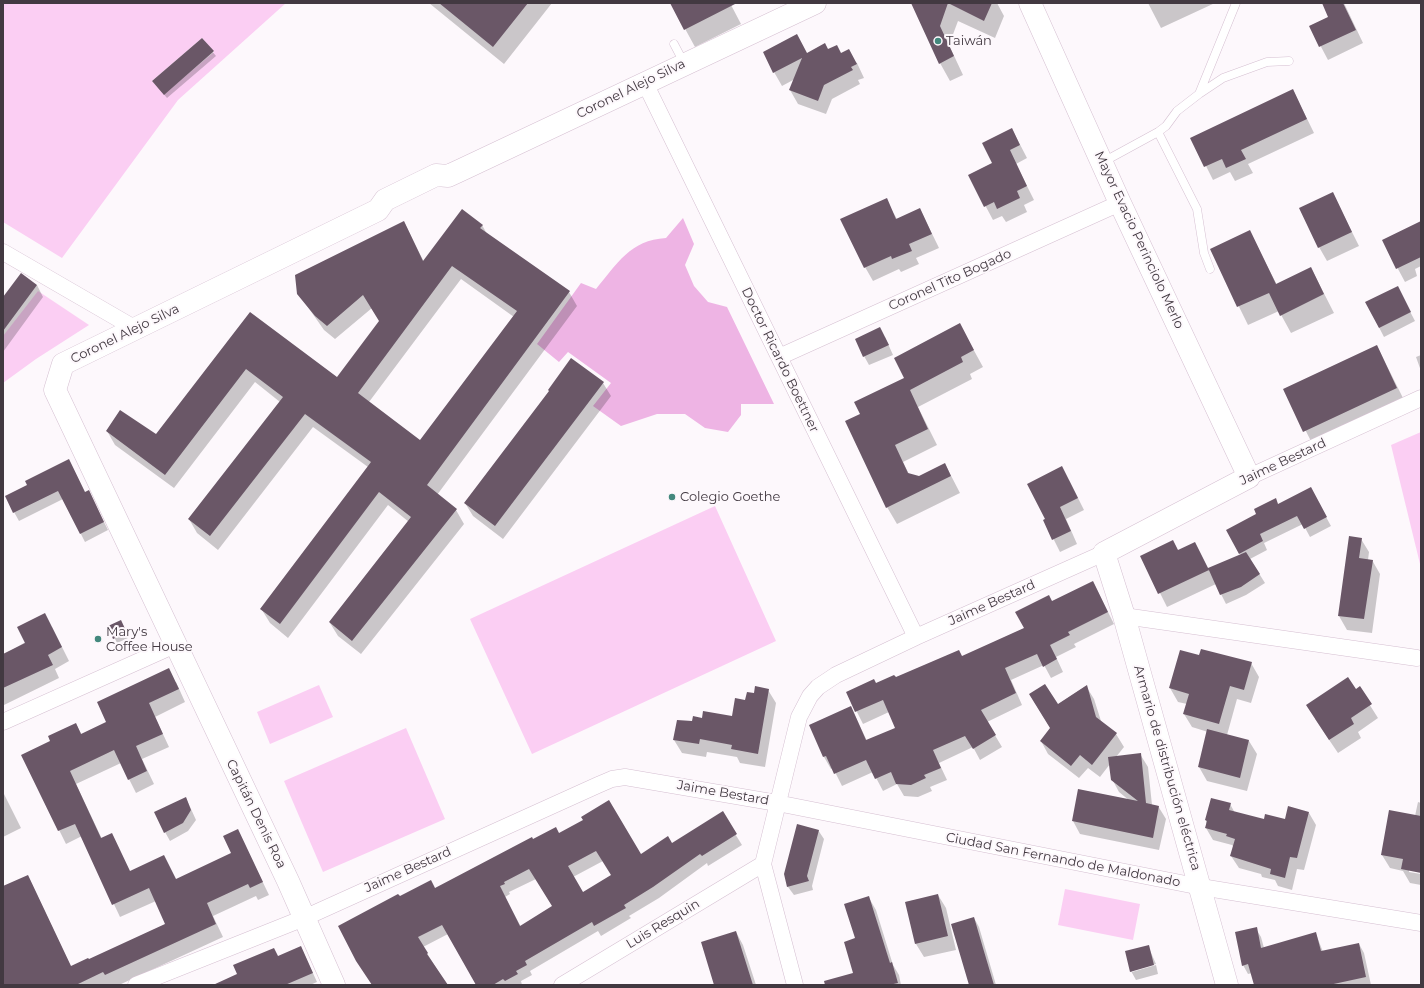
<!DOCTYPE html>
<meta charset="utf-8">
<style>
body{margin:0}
#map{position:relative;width:1424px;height:988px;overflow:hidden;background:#fdf8fc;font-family:Montserrat,sans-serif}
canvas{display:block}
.frame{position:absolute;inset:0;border:4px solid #423941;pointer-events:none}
</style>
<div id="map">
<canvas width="1424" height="988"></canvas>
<div class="frame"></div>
</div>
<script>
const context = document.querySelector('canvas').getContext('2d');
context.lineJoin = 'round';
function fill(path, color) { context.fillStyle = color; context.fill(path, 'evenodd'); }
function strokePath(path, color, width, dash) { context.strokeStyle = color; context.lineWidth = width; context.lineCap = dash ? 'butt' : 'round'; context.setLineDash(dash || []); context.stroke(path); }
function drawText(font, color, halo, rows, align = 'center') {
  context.font = font + ' Montserrat,sans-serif'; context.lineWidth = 4; context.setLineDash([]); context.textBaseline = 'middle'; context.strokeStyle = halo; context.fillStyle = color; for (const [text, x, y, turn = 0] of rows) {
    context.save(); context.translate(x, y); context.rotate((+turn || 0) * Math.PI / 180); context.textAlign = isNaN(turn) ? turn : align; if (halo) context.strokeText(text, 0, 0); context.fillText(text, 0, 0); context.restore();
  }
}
const green = new Path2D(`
 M3,3H286L178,100L62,258L3,222ZM202,38L214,52L164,94L152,81Z
 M38,291L89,325L36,359L3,383V336Z
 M1421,432V568L1391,445Z
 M715,506L776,641L532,754L470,619Z
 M319,685L333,717L270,744L257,712Z
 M406,728L445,819L323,872L284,781Z
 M1065,889L1140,904L1133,940L1058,925Z`);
const forest = new Path2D(`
 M683,218L694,244L685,265L694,286L708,302L727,307L774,404H741V415L728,432L705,428L685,414H657L621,426L593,406L611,383L568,352L559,362L537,344L581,283L596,289C617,264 630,240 666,238Z`);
const shadow = new Path2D(`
 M429,3H552L504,64Z
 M671,3H730L741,24L695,47Z
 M912,3H997L1004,16L995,38L958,21L949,45L963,75L950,81L940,63Z
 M1148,3H1215L1161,28Z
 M1323,3H1344L1363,43L1328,60L1310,26L1329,17Z
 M202,39L216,56L167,98L156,85Z
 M828,51L841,54L857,63L864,78L858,80L860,84L832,99L826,114L798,104L790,90L795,79L782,86L774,72L807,54Z
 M1293,90L1314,133L1248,164L1253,173L1235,181L1230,172L1213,180L1192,138Z
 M1012,129L1027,158L1016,164L1034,200L1024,205L1027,212L1006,222L1002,216L993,220L969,175L993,163Z
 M1333,194L1359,246L1327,261L1319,247Z
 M886,200L897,219L920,209L939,248L916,258L919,264L901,272L899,269L873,281L865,267Z
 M404,222L424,262L482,225L487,234L569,292L577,306L437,495L456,510L464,524L361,654L338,636L330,623L409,522L388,505L288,638L270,623L262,610L368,467L313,427L218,550L197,533L189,519L280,402L255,382L174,488L115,445L107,431L156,436L250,314L337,379L380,321L372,308L335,339L324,330L298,293ZM461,279L514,317L420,442L369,402Z
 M1421,222V266L1415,269L1417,276L1405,282L1383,241Z
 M1250,232L1277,285L1311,268L1334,313L1291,333L1279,311L1248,325L1211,250Z
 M37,285L43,297L3,352V299Z
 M1402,296L1415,321L1384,337L1366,302Z
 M960,325L983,367L970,374L972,379L918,407L937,445L903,462L909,474L919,477L945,464L960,493L897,524L887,507L861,414L906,378Z
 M885,337L893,355L869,365L864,356Z
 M1377,346L1407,406L1315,449L1285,390Z
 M1421,355V371L1416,357Z
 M603,383L611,396L503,539L473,516L465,503Z
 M1069,480L1084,510L1066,519L1077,544L1060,552L1044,520Z
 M29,486L85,493L93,500L108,530L85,542L63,499L19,521L14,512Z
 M1315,497L1331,526L1310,537L1303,524L1264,543L1267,550L1250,559L1265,583L1246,595L1226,604L1216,584L1167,607L1142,557L1178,551L1195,543L1208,569L1241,555L1228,530L1278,505Z
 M1361,539L1369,552L1368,560H1372L1380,574L1372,633L1347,630L1339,616Z
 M1093,582L1114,624L1074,644L1076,647L1056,657L1063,672L1051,678L1044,665L1011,680L1022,705L987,722L1002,747L980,760L973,747L939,763L947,780L930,787L932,791L918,797L904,796L897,784L883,791L873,772L842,786L833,768L831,769L824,757L810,725L851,707L867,741L897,728L889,712L863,724L847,692L962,657L1025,628L1052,602Z
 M123,625L128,638L117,643L109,626Z
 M52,627L69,661L55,669L59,678L4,705L3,655Z
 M1200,656L1251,663L1259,677L1251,703L1237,699L1227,735L1249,741L1257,754L1247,791L1207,781L1199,767L1208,732L1192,727L1184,714L1187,704L1178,702L1170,688Z
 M176,682L185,702L155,717L169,747L142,759L154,784L136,793L121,763L76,784L102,839L130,872L176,880L232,854L238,831L269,895L258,900L256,896L213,916L223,937L119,985H3V888L28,876L71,967L89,960L166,924L156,901L120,917L82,836L66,844L22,755L52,741L76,724L82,735L107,723Z
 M1086,686L1094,699L1101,721L1116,734L1124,747L1116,757L1140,754L1148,767L1152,805L1158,806L1166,819L1159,850L1080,834L1073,821L1079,791L1130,801L1119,792L1112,779L1110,764L1100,777L1088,768L1079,778L1048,754L1041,741L1051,729L1030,695L1057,705Z
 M1359,688L1378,718L1358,732L1361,738L1338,753L1315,719Z
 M768,690L776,703L765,767L740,763L737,757L707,752L706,757L682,753L674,740L693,722L702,719L733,717L755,694Z
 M3,792L21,828L3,837Z
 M186,798L196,820L188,831L170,841L165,832Z
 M1418,802L1421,803V872L1409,870V872L1421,874V885L1410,883L1403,871L1390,868L1382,855L1415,816Z
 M1230,804L1235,813L1264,820L1285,821L1309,813L1316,825L1304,870L1297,869L1292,890L1278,886L1275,880L1262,877L1261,874L1239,868L1231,856L1234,847L1232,845L1213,840L1206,828V820Z
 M722,813L742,845L708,866L707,863L659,898L629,916L631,918L601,936L598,931L530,971L532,975L521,981L522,985H477L448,934L423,947L447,985H372L400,897L435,889L533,840L558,834L641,856L672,844ZM603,861L612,875L583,893L573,877ZM536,879L553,907L521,927L505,897L510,894L509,892Z
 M818,830L824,839L812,886L813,890L794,895L788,887Z
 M938,895L946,908L956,950L924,957L916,944L906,902Z
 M869,898L876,910L893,965L899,975L901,985H847L855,973L856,939Z
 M974,918L979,927L996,985H970Z
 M1256,929L1261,937L1264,948L1316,934L1323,952L1359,944L1364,953L1371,985H1255L1252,973L1248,974L1243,965Z
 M736,932L743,945L756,985H715Z
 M1148,946L1156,964L1132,970V972L1156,965L1158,974L1136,980L1131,971Z
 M301,947L317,982L310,985H216Z`);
const building = new Path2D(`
 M439,3H528L493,47Z
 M670,3H737L684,30Z
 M911,3H992L984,21L948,3L940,26L954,56L939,64Z
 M1322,3H1343L1356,30L1319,47L1309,26L1328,17Z
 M797,34L807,53L825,43L828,49L837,45L841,53L849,49L857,64L851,67L853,70L824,85L818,101L789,90L802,58L773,73L763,52Z
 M202,38L214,51L164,95L152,81Z
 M1293,89L1307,119L1241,150L1246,159L1226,168L1222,159L1204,167L1190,138Z
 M1012,128L1020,145L1010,150L1027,186L1017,191L1020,198L997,209L994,202L984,207L968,175L992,163L982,143Z
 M1333,192L1352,232L1318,248L1299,208Z
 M887,198L896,219L920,208L932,234L909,244L912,251L892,259L891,256L864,268L840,219Z
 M462,209L483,225L480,228L570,291L427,485L457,509L352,641L329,622L411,517L379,492L280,624L260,609L371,462L305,414L210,536L188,519L283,397L246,369L165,475L106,431L120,410L156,434L250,312L337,377L379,321L363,295L327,326L315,316L297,294L295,275L404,221L423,261ZM452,266L517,311L420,440L358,393Z
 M1421,221V257L1396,269L1382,240Z
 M1250,230L1276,284L1311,267L1324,294L1280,316L1269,293L1237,307L1210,249Z
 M21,273L37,285L3,331V297Z
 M1398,286L1411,312L1379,328L1365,302Z
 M960,323L974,350L961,357L963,362L910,390L928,429L895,445L908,473L919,476L945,463L951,476L886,508L845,421L860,414L854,402L904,378L894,358Z
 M880,327L889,345L863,357L855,339Z
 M1377,345L1397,388L1303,432L1283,389Z
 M571,358L604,382L495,526L464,503L549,391L548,390Z
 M69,459L85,492L89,490L104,522L80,534L58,491L13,513L5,496L27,485L25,481Z
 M1062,466L1078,498L1060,507L1071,531L1052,540L1043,520L1045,519L1027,484Z
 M1311,487L1327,517L1304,529L1297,516L1260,534L1263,541L1239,554L1226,530L1256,514L1254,509L1276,498L1278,504Z
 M1349,536L1362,538L1359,558L1373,560L1364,619L1338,616Z
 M1173,540L1178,550L1195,542L1209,570L1158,594L1140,556Z
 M1246,552L1260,574L1241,587L1220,595L1208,568Z
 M1093,581L1108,612L1068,632L1070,635L1050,645L1057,659L1043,667L1037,654L1005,668L1016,693L981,710L996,735L973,749L965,736L933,750L941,768L924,775L926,778L911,785L896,784L891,772L875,779L866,760L834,774L826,756L823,757L809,725L851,706L866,740L895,728L883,700L855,712L846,692L874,679L876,683L894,675L896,677L959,650L962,656L1024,628L1015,612L1049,595L1052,601Z
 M45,613L62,647L48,655L53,665L3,688V654L25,643L17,627Z
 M121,620L127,633L113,639L108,626Z
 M1201,649L1252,662L1244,690L1230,686L1219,724L1183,714L1189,694L1169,688L1180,650L1199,655Z
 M169,668L179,689L149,703L163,734L136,746L147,771L128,780L114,750L70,771L101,838L112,833L130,871L164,855L176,879L231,853L223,836L238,829L263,882L250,888L248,884L207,903L216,924L105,975L103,972L76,985H3V886L28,875L71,966L88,958L89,959L165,924L149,888L112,905L75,824L58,831L21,755L50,741L48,736L76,723L81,734L106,722L97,702Z
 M1348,677L1356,689L1360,686L1372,704L1351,718L1354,724L1329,740L1306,705Z
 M1045,684L1058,704L1087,685L1096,717L1117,733L1092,765L1080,755L1071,766L1040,741L1050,728L1029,694Z
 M755,686L769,689L758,754L731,749L732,745L700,739L699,744L673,740L677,720L692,721L693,716L702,718L703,711L732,716L735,698L745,700L747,692L754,693Z
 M1207,729L1249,740L1240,778L1198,767Z
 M1141,753L1146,803L1159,806L1153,838L1072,821L1078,789L1138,801L1111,780L1108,757Z
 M186,797L191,810L183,823L164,833L154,812Z
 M1211,798L1231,803L1229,810L1264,819L1265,814L1285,819L1288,806L1309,812L1297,858L1290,857L1285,878L1270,874L1271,869L1230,856L1235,839L1226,836L1227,834L1205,828L1207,821L1205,820Z
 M609,800L641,854L668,836L672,843L723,811L737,834L702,856L700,854L653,887L624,905L626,908L594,926L592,922L525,961L527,965L516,971L518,974L505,981L503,979L493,985H476L442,925L418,937L428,953L427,954L448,985H372L356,961L338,926L398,894L400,896L431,880L435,888L532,837L533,839L556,827L559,833L583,820L581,817ZM596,851L611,875L583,892L568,866ZM529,869L552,906L520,926L500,886L505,884L504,882Z
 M1389,810L1421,816V873L1401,869L1403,859L1381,855Z
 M797,824L819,830L807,876L809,881L787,887L784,874Z
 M938,894L948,936L915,944L905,902Z
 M869,896L890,963L892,962L898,983L889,985H825L824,981L853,973L844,942L855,938L844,904Z
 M974,917L983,948L994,985H969L951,924Z
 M1257,927L1261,948L1316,932L1321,951L1359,943L1366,977L1329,985H1254L1248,964L1242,966L1235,932Z
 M736,931L753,985H714L701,942Z
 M1149,945L1154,965L1130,972L1125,951Z
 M301,946L313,973L285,985H213L237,974L233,965L274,948L278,956Z`);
const lane = new Path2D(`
 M674,44L684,63
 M1199,94L1236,3
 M1158,132L1197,209L1204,253L1210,269
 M1103,162L1158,132L1166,126L1177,111L1199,94L1223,78L1267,62L1289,61`);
const street = new Path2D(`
 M645,83L916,637
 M3,252L136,329
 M779,357L1120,203
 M1249,477L1421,398
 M1124,616L1417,658
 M3,722L175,645
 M136,985L304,918L598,785L612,779L625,777L777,803L1201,887L1421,923
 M562,985L763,864
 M795,985L763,864L799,717L810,696L818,687L836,675L916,637L1104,553`);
const secondary = new Path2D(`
 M1030,3L1120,203L1249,477L1104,553L1124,616L1227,985
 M334,985L288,881L55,390L63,364L378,210L385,200L436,175L448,176L461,170L815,3`);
const markers = [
 [938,41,4,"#43887d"],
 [672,497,4,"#43887d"],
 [98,639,4,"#43887d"]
];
const poiNames = [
 ["Taiwán",946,41],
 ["Colegio Goethe",680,497],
 ["Mary's",106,632],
 ["Coffee House",106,647]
];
const streetNames = [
 ["Coronel Alejo Silva",631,89,-26],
 ["Mayor Evacio Perinciolo Merlo",1139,240,65],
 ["Coronel Tito Bogado",950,280,-24],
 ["Coronel Alejo Silva",125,334,-26],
 ["Doctor Ricardo Boettner",780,360,64],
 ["Jaime Bestard",1283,462,-25],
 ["Jaime Bestard",992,603,-24],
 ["Armario de distribución eléctrica",1167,768,74],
 ["Jaime Bestard",723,793,10],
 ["Capitán Denis Roa",256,814,64],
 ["Ciudad San Fernando de Maldonado",1063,860,11],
 ["Jaime Bestard",408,870,-24],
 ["Luis Resquin",663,924,-31]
];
fill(green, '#fbcef3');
fill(forest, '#eeb4e4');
fill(shadow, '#0003');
fill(building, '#6a5767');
strokePath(lane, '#d5bfd1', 9);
strokePath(street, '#d5bfd1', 17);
strokePath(secondary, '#d5bfd1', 23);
strokePath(lane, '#fff', 8);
strokePath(street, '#fff', 16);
strokePath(secondary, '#fff', 22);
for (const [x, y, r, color] of markers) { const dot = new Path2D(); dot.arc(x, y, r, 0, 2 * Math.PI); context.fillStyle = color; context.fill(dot); strokePath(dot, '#fdf8fc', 1.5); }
drawText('13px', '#423941', '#fdf8fc', poiNames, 'left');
drawText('13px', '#423941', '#fdf8fc', streetNames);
</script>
